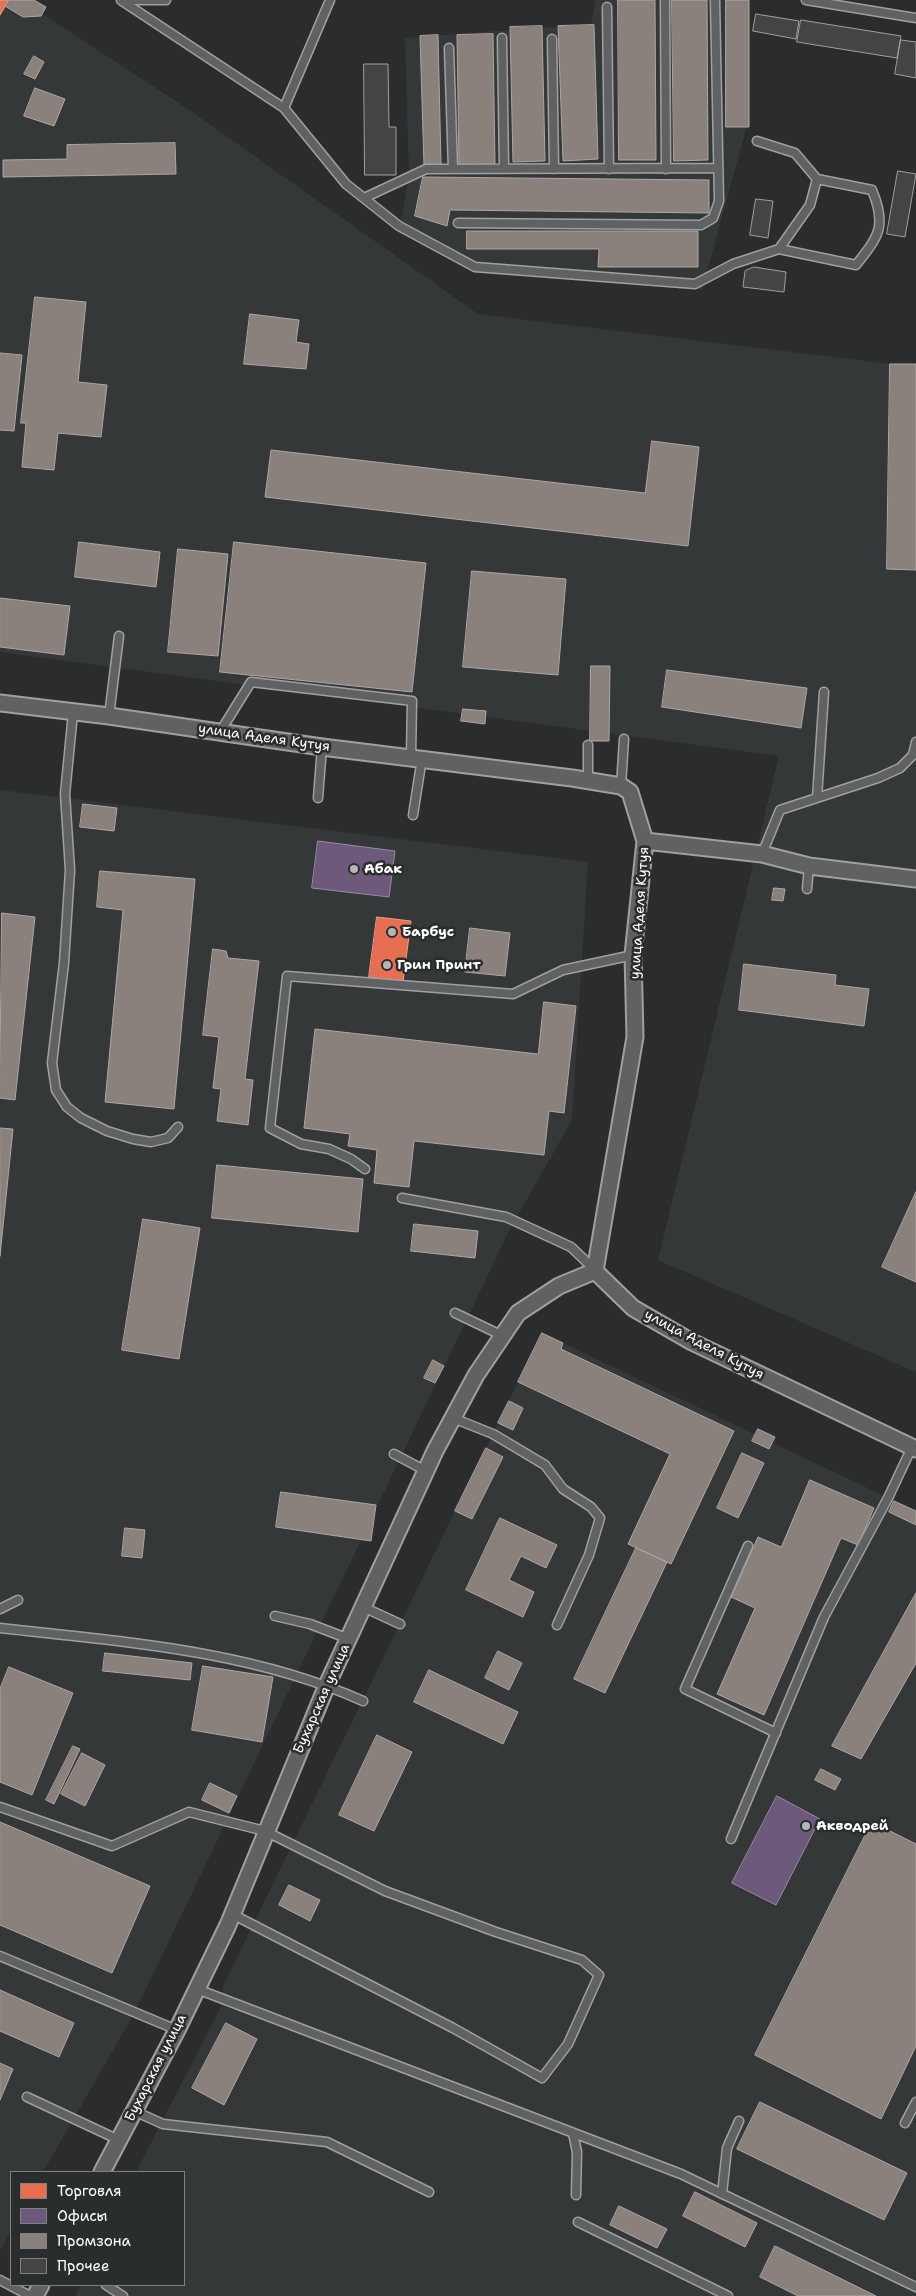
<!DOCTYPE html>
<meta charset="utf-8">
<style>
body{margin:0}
#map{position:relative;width:916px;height:2296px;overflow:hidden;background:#2b2c2d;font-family:"Shantell Sans",sans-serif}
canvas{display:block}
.legend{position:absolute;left:10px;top:2171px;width:175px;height:115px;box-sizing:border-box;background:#2a2d2e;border:1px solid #7f8182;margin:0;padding:6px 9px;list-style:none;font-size:15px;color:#fff}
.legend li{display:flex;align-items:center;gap:10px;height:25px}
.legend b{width:25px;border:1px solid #7f8182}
</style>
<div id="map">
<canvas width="916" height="2296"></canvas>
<ul class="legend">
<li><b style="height:14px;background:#e76f51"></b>Торговля</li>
<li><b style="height:14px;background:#6d597a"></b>Офисы</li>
<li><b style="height:14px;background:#8a817c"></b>Промзона</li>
<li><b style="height:14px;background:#434444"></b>Прочее</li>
</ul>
</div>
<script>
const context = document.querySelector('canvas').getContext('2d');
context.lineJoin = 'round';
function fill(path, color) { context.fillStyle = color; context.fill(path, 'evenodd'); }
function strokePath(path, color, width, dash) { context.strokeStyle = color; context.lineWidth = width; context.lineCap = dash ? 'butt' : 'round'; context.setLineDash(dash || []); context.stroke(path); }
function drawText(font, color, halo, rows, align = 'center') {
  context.font = font + ' "Shantell Sans",sans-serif'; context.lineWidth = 5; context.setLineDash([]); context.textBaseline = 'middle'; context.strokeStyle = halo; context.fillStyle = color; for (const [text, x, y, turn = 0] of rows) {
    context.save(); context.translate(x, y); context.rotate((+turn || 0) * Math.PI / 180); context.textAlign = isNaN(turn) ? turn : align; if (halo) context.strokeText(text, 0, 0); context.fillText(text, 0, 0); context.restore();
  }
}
const built = new Path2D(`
 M0,0H21L188,109L478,314L916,367V1372L658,1260L779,756L0,652Z
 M596,0H747L746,129L702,290L456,259L401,222L409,177L405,38L591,24Z
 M0,790L588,862L572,1120L510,1229L135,2012L43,2172H11V2230L0,2251Z
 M542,1333L916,1511V2296H76L80,2285H184V2172H136L222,2005L223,1986Z`);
const shops = new Path2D(`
 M0,0H9L0,15Z
 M377,917L411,921L403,982L369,977Z`);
const offices = new Path2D(`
 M318,841L395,851L389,897L312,888Z
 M777,1796L820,1819L776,1905L732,1883Z`);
const industry = new Path2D(`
 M9,0H34L46,7L41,16L23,17L5,6Z
 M618,0H655L656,160H619Z
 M672,0H707L708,160L674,161Z
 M726,0H749V127H726Z
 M594,25L598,159L563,161L558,26Z
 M542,26L545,161L513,162L510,27Z
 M493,34L495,164L459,165L457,35Z
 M438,35L441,165H424L420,36Z
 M34,56L44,62L35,79L24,74Z
 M35,88L65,99L54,126L24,116Z
 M175,143L176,174L3,177V160L67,159V145Z
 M423,177L709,180V213L450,210L447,226L415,216Z
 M467,231H698V267H598L599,249H467Z
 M35,297L86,302L78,382L107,385L101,437L58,433L54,470L22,467L26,423H21Z
 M250,314L299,320L296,342L309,344L306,369L244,364Z
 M0,353L22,355L14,431L0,430Z
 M890,364H916V570L887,569Z
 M652,441L699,447L688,546L265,497L271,450L645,493Z
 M79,542L160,552L156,587L75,577Z
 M234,542L426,563L412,692L220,672Z
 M178,549L228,554L218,656L168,652Z
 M472,571L566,579L558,675L463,667Z
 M0,598L70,606L64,655L0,647Z
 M591,666H610L609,741H590Z
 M667,670L807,688L801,728L662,707Z
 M463,709L486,711L485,724L461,721Z
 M83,804L117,808L114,831L80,827Z
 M100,871L195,879L174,1109L105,1102L123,910L97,907Z
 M774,888L785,889L783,901L772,900Z
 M2,913L35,917L15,1100L0,1098Z
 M470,928L510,933L505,976L465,972Z
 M213,949L226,951L228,958L259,961L245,1079L253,1080L248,1125L217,1121L221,1089L213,1088L219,1037L203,1035Z
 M744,964L836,975L835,985L869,989L864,1026L739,1010Z
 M544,1002L576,1006L564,1113L549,1111L544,1155L414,1141L409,1187L374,1183L377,1150L348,1146L350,1134L304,1128L315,1029L538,1054Z
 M0,1128L13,1129L0,1256Z
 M217,1165L363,1179L358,1232L212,1218Z
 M916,1192V1282L882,1267Z
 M143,1219L200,1228L179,1359L122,1350Z
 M414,1224L478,1231L475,1258L411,1251Z
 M542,1333L563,1343L561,1349L734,1431L671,1564L628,1544L670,1454L518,1382Z
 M433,1360L444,1366L435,1383L424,1378Z
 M509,1401L523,1408L513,1430L498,1423Z
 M758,1429L775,1437L769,1449L752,1441Z
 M486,1448L503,1457L472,1519L455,1511Z
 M742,1453L764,1463L738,1518L717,1508Z
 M810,1480L874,1508L858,1545L841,1538L764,1715L717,1694L755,1608L731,1597L758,1537L781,1547Z
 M281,1492L376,1505L371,1541L276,1527Z
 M894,1501L916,1511V1525L889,1512Z
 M500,1518L557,1545L546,1568L521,1556L509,1580L534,1592L523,1617L466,1590Z
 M125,1528L145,1530L142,1558L122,1556Z
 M636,1548L667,1562L605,1693L574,1679Z
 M916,1593V1663L861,1759L832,1746Z
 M498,1651L522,1663L509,1690L485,1678Z
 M105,1653L192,1663L190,1680L103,1671Z
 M203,1666L273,1677L262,1742L192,1730Z
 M9,1667L73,1693L32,1795L0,1782V1689Z
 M429,1670L518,1712L503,1744L414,1702Z
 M377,1735L412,1752L374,1831L339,1815Z
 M73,1746L80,1749L54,1804L46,1800Z
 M82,1753L105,1765L85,1806L61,1794Z
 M821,1769L841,1779L835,1790L815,1780Z
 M210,1783L237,1796L229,1813L202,1800Z
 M0,1822L150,1886L112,1973L0,1925Z
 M872,1822L916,1844V2046L881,2119L755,2055Z
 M289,1885L320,1900L310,1921L279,1905Z
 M0,1990L74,2023L59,2057L0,2031Z
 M226,2023L257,2039L224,2105L192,2088Z
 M0,2063L13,2069L0,2100Z
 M760,2102L907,2173L884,2220L737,2149Z
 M695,2192L757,2223L745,2247L683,2216Z
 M619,2206L667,2229L657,2248L610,2225Z
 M775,2246L876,2296H798L760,2277Z`);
const building = new Path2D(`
 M756,14L799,21L796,39L753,31Z
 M801,20L901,36L897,58L797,42Z
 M901,40L916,42V78L895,74Z
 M364,64H388L389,127H396V175H365Z
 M898,171L916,174L905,237L887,234Z
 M756,199L773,201L768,238L750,235Z
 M754,267L786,272L784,292L743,287L745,271Z`);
const service = new Path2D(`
 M121,0H166
 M330,0L284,108L346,184L399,226L475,267L695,284L733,264L779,249L810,205L817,179L795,153L757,141
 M665,0L666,169
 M806,0L916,18
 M122,1L284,108
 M607,7L609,169
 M502,38L504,169
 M552,39L554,169
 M449,48L453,169
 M364,198L426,169L717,168
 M458,223L701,225L713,218L719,201L715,0
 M779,249L856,265C879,236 887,226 872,190L817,179
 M73,713L65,794L70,870L64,963L52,1063L56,1090L67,1107L81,1118L107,1131L133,1139L151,1142L168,1138L178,1127
 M109,716L119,636
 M220,732L251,682L412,701L411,757
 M588,745V781
 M621,786L624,739
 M318,798L322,747
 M817,798L824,692
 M413,815L422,758
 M762,854L780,810L878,778L900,768L913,755L916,742
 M807,889L809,866
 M365,1169L351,1159L329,1149L301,1144L270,1128L287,976L513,994L563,970L633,955
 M402,1198L506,1217L571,1247L595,1270
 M455,1313L503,1336
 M453,1418L493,1434L545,1465L563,1489L591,1507L600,1518L589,1555L557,1625
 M394,1454L426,1471
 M748,1546L685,1689L776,1733
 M363,1607L400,1624
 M0,1609L18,1600
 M275,1616L310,1624L349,1639
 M0,1628C123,1642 249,1650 363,1701
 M0,1807L112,1846L189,1812L265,1831L385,1891L496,1932L582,1960L599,1975L568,2044L542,2078L453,2028L232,1914
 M731,1839L824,1617L888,1498L912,1447
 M0,1956L177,2030
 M197,1989L681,2174L916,2287
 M27,2097L119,2140
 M134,2111L163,2124L327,2142L429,2192
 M905,2123L916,2102
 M573,2133L577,2152L576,2195
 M722,2194L727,2148L739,2121
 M578,2222L728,2296
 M0,2280L30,2296
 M106,2285L123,2296`);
const minor = new Path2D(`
 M0,703L109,716L322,747L572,778L621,786L630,792L645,841L633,955L635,1037L595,1271
 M645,841L762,854L809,866L916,879
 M595,1271L633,1308L692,1342L916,1449
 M102,2172L177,2030L228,1925L327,1685L435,1451L476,1375L518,1313L559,1286L595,1271
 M35,2296L41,2285`);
const markers = [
 [354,869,5,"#b5b5b6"],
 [392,932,5,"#b5b5b6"],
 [387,965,5,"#b5b5b6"],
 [806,1826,5,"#b5b5b6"]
];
const streetNames = [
 ["улица Аделя Кутуя",264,738,8],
 ["улица Аделя Кутуя",640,913,-86],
 ["улица Аделя Кутуя",704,1345,28],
 ["Бухарская улица",322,1699,-66],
 ["Бухарская улица",156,2068,-63]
];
const poiNames = [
 ["Абак",364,869],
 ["Барбус",402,932],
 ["Грин Принт",397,965],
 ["Акводрей",816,1826]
];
fill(built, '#353839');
fill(shops, '#e76f51');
strokePath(shops, '#ee9a85', 1);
fill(offices, '#6d597a');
strokePath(offices, '#998ba2', 1);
fill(industry, '#8a817c');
strokePath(industry, '#ada7a3', 1);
fill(building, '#434444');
strokePath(building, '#a0a0a0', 1);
strokePath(service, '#a0a0a0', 11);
strokePath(minor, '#a0a0a0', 19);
strokePath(service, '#606162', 8);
strokePath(minor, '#606162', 15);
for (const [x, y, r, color] of markers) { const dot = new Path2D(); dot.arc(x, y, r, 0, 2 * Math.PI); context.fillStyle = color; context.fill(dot); strokePath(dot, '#2a2d2e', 2); }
drawText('14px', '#fff', '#2a2d2e', streetNames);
drawText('bold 14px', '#fff', '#2a2d2e', poiNames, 'left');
</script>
